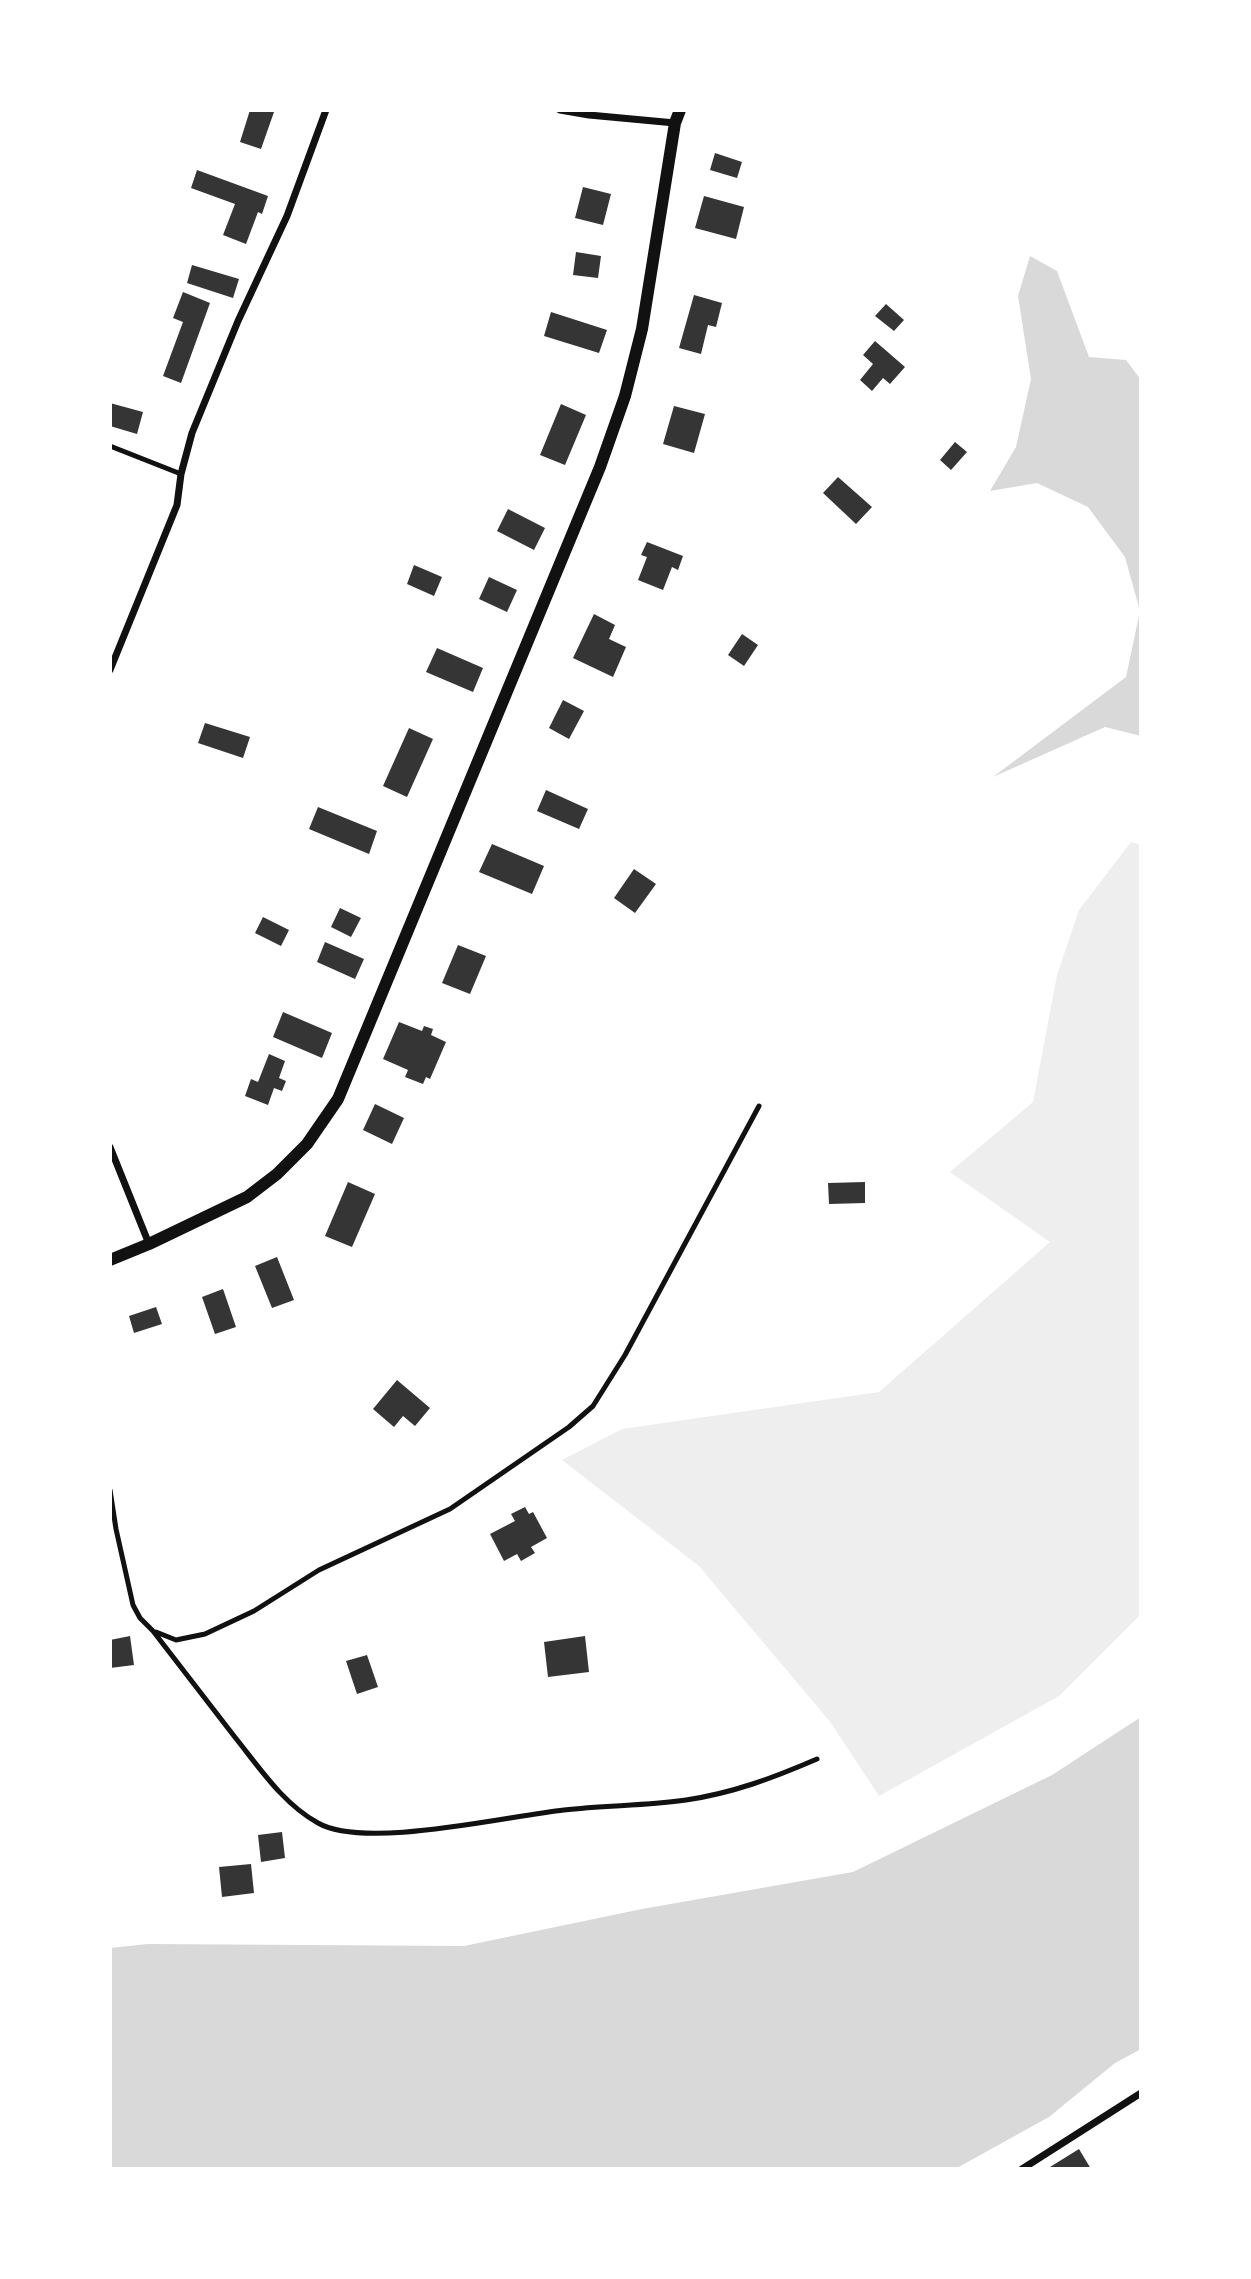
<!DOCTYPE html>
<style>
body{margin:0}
#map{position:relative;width:1251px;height:2279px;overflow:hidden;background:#fff;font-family:Commissioner,sans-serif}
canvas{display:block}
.frame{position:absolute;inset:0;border:112px solid #fff;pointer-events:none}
</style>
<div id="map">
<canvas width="1251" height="2279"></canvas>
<div class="frame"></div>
</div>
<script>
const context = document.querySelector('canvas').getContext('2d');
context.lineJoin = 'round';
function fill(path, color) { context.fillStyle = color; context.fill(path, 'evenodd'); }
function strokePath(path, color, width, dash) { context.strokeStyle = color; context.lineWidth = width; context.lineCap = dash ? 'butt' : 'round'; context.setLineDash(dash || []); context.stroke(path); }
const green = new Path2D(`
 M1131,842L1141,845V1614L1059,1696L879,1796L831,1723L699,1566L562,1460L622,1429L879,1392L1050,1242L950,1172L1033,1102L1057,975L1079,910Z`);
const water = new Path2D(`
 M1030,256L1057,271L1089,357L1126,360L1141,380V736L1105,727L993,777L1126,677L1140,611L1125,557L1088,507L1037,483L990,491L1016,447L1031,379L1018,296Z
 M1141,1717V2049L1115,2063L1049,2117L955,2169H110V1948L148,1944L464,1946L642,1909L853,1872L1052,1775Z`);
const building = new Path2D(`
 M250,110L274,112L261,149L240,142Z
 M715,153L742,162L737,178L710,170Z
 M197,170L268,196L262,214L258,212L246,244L223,235L235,204L191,188Z
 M583,187L611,194L603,225L575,218Z
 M704,196L744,207L736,239L695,228Z
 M576,252L601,256L598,278L573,275Z
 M192,265L239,279L233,298L187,283Z
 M183,292L210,303L181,383L163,376L183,322L173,318Z
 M694,295L722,303L716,327L708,325L701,354L679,348Z
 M886,304L904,320L894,331L875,316Z
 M551,312L607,330L599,353L544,336Z
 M875,341L905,367L890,384L883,378L872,391L860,380L873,364L863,355Z
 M110,403L143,412L137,434L110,426Z
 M561,404L586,415L565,465L540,455Z
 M674,406L705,414L694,453L663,444Z
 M955,442L967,452L951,470L940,460Z
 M838,477L872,507L856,524L823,493Z
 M508,509L545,528L534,550L497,531Z
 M647,542L683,556L678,570L672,567L663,590L638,580L647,557L641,555Z
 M414,565L442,577L434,596L407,584Z
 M489,577L517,590L507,612L479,599Z
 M594,614L615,625L609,639L626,647L613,677L573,658Z
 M742,634L758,645L744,666L728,655Z
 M437,648L483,668L473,692L426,672Z
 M563,700L584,711L569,739L549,728Z
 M205,723L250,737L243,758L198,743Z
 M409,728L433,739L407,797L383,786Z
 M546,790L588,809L579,829L537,811Z
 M318,807L377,831L369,854L309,829Z
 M492,844L544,866L532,894L479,872Z
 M634,869L656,884L635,913L614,898Z
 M340,908L361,918L351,937L331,927Z
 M263,917L289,930L281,946L255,933Z
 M325,942L364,959L355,979L317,962Z
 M458,945L486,956L470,994L442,983Z
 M283,1012L332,1033L322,1058L273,1037Z
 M399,1022L422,1031L424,1026L433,1029L431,1035L446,1042L430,1079L426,1077L423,1084L405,1077L408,1070L383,1059Z
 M269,1054L285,1061L279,1078L286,1081L282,1091L274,1088L268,1105L245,1096L251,1079L258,1082Z
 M375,1104L404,1118L392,1144L363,1130Z
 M348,1182L375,1194L352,1247L325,1236Z
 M865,1182V1203L829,1204L828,1183Z
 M277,1257L294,1300L272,1308L255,1266Z
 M223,1289L236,1327L215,1334L202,1297Z
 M156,1307L162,1324L134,1333L129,1316Z
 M397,1380L430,1408L415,1426L403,1416L394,1427L373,1409Z
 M525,1507L529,1514L533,1512L547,1538L531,1547L535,1553L521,1561L517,1554L504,1561L490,1534L515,1521L511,1514Z
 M130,1636L134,1665L110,1668V1640Z
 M585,1636L589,1672L548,1677L544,1642Z
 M367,1655L378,1687L357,1694L346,1661Z
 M282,1832L285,1858L261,1862L258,1835Z
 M251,1864L254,1893L222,1897L219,1867Z
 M1079,2149L1091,2169H1051L1050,2167Z`);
const service = new Path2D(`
 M110,446L181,474
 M110,1490L116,1529L133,1605L140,1618L153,1631C180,1666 207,1701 234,1736C259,1767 283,1804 318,1823C365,1850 507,1816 564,1810C605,1805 646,1806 686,1800C733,1793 773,1778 817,1759
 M156,1632L176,1640L205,1634L254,1611L319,1570L450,1509L569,1427L593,1406L625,1355L759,1106`);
const minor = new Path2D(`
 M560,110L589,115L675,123
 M110,670L177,505L181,474L192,433L238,321L287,216L326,110
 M110,1147L149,1244
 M1022,2169L1141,2093`);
const tertiary = new Path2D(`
 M110,1260L149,1244L247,1197L277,1174L307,1144L338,1099L600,467L625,396L642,329L675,123L680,110`);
fill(green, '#eee');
fill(water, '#d9d9d9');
fill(building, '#353535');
strokePath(service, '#111', 5);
strokePath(minor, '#111', 7);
strokePath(tertiary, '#111', 12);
</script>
